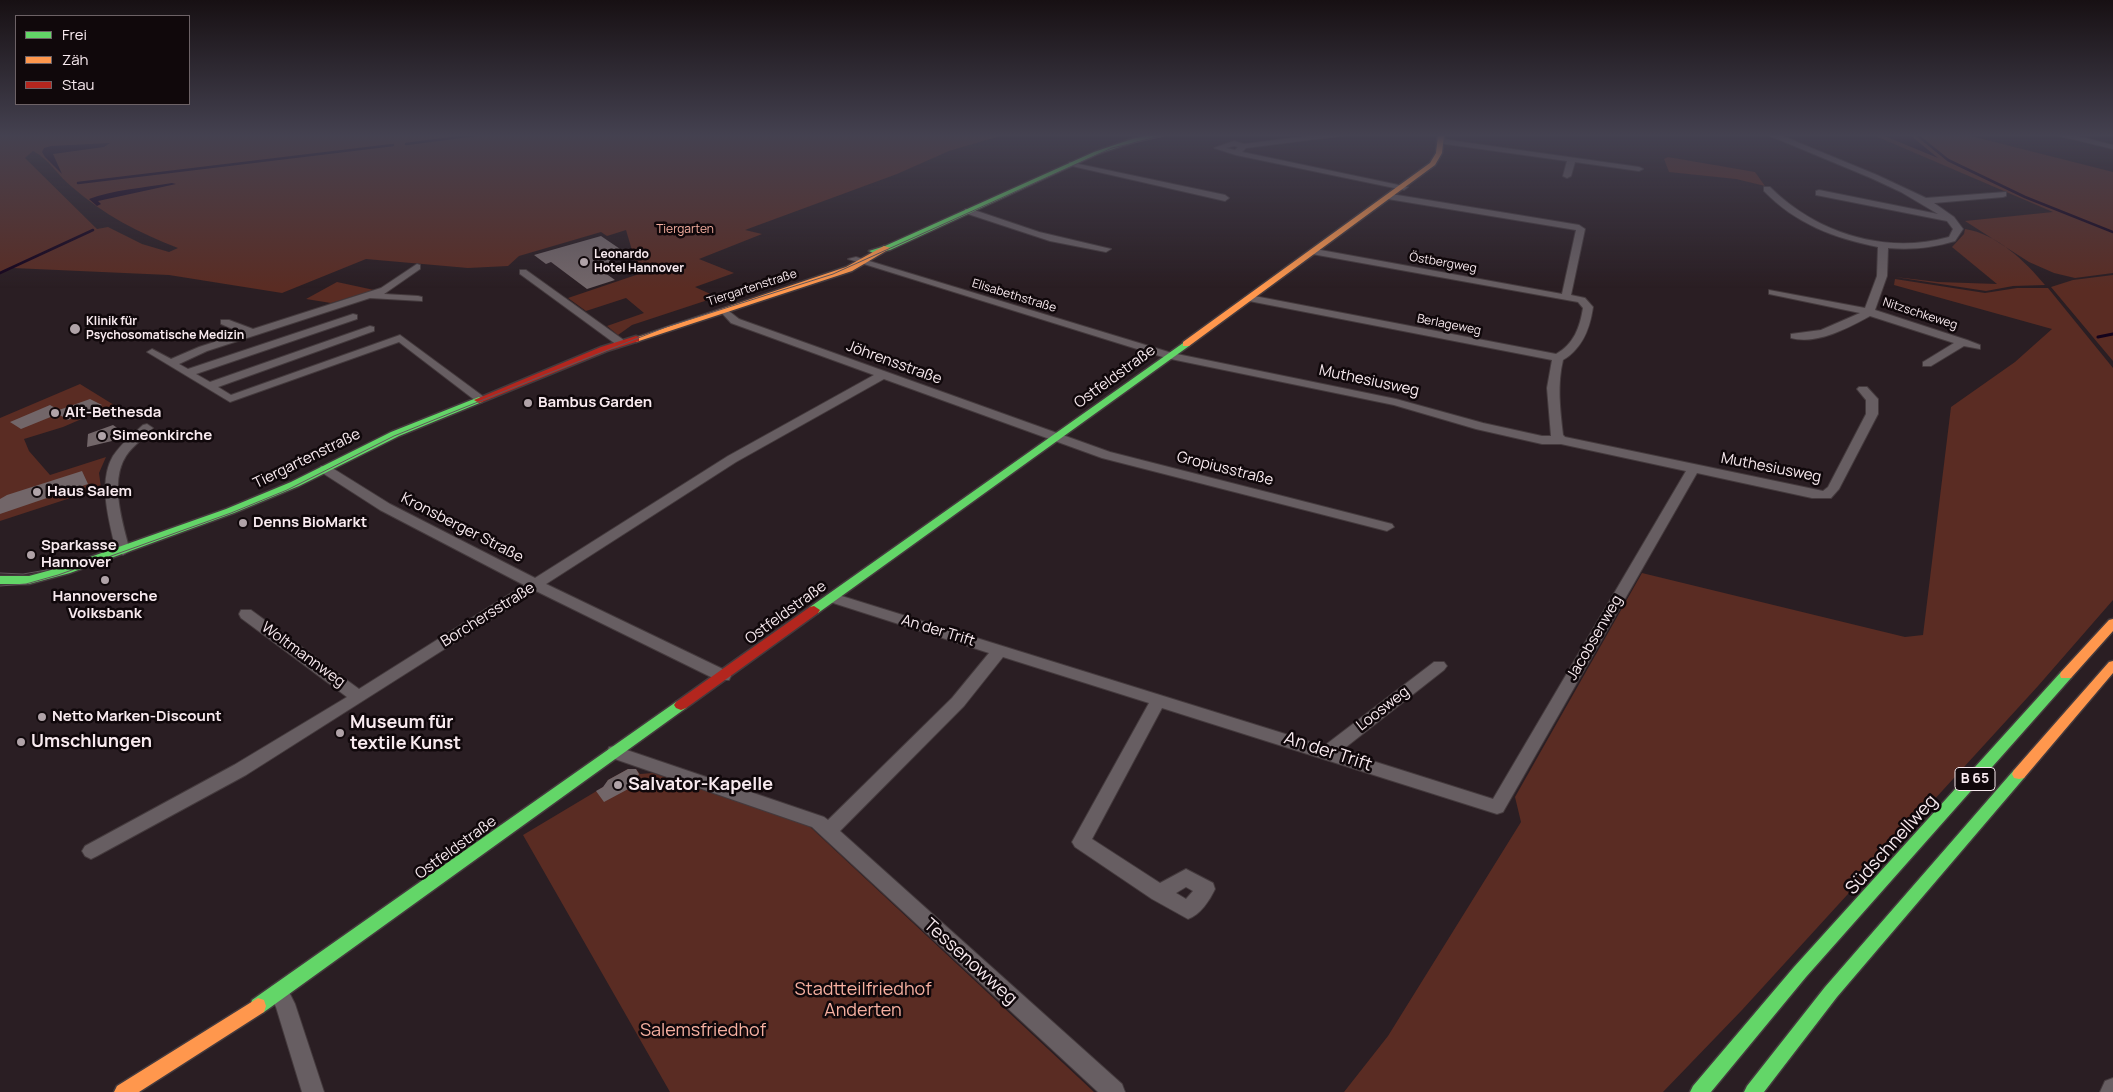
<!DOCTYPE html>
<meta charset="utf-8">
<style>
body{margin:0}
#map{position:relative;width:2113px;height:1092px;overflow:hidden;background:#2a1e23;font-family:Manrope,sans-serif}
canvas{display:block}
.legend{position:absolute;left:15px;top:15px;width:175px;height:90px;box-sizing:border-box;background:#10080b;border:1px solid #6d6266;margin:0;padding:6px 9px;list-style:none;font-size:15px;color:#f8eaef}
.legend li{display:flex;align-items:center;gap:10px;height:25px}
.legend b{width:25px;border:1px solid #6d6266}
</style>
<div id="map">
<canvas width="2113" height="1092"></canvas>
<ul class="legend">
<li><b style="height:6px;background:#63d668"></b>Frei</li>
<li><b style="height:6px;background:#ff974d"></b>Zäh</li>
<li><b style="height:6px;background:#b3261e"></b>Stau</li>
</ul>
</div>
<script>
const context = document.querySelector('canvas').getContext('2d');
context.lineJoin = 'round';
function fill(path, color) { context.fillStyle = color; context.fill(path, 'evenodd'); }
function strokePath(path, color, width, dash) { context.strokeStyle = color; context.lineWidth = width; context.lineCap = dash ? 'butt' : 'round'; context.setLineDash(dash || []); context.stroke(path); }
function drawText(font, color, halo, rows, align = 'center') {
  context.font = font + ' Manrope,sans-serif'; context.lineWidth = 5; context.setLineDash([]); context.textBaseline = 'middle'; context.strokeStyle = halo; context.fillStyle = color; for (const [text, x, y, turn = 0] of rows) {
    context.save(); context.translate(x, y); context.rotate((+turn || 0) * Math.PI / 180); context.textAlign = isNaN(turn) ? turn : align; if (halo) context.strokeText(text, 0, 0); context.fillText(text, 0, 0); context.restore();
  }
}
const green = new Path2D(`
 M0,135H1004L949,151L897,174L745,230L762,234L699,259L734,273L695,287L717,297L632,325L618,335L607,326L644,313L626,298L586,311L568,298L639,274L626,230L607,236L601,232L519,256L508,266L468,268L366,259L282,293L169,275L13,268L0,274ZM33,151C48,158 59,177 72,187C104,215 139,233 178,248L169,252L142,244L108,227L97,229L25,158Z
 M1873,135H1967L2113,172V273L2075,278L2054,273L2029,262L1965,221L2053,212Z
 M1668,157L1755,172L1765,186L1736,179L1669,172L1664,159Z
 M1965,229C1997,234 2025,261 2045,285L2013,286L1986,291L1895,277L1938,282L1997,284L1952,247L1964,234Z
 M2113,275V361L2051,287L2073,280Z
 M1895,279L1985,293L2017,288H2048L2113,368V600L2038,686L1742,1010L1663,1092H1344L1388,1036L1521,822L1515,797L1642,573L1905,637L1923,635L1951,407L2015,362L2052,329L1894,285Z
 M337,282L374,290L331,303L306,299Z
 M80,384L114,405L63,427L24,439L29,451L50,475L106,457L99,473L101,488L0,521V418Z
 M628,769H636L640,774L653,773L807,824L1094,1092H670L523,835L605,786L608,780Z`);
const water = new Path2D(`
 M1882,135H1910L1938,158Z
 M110,143L104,147L53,154L62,174L45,157L42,152L44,148L51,146Z
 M172,183L176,184L98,201L101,204L97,206L89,199C112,190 143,188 172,183Z`);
const streamFar1 = new Path2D(`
 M1917,135L1948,160L2025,197L2113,232
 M406,144L475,135
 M78,183L393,145
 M0,273L93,230`);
const stream = new Path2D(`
 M2098,337L2113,334`);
const building = new Path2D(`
 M601,236L626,253L607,258L613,263L598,268L615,280L587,289L551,262L546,264L534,255Z
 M90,399L102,405L68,420L58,414L21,429L10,422L50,405L59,410Z
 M113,425L122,431L112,441L87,447L88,434Z
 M82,471L88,484L0,514V499L7,495Z
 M628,769H636L639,774L632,787L604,802L596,791L603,787L608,780Z`);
const street = new Path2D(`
 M1318,135H1347L1246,148L1242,152L1408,187L1404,190L1236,155L1214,148L1234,141L1244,144ZM1234,146L1238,147L1235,150L1226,148Z
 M1768,135H1780L1877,175L1926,198L2006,192V196L2003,197L1934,203L1954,217L1963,229L1955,241C1932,248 1912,250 1888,248L1887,276L1875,310L1967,340L1980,345V349L1964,346L1931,366H1923V362L1954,343L1870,316C1848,328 1817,345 1791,338V334L1821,330L1860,313L1769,294V290L1865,308L1877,276L1878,247C1834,238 1796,224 1764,191V187H1770C1816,233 1885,255 1949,237L1953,229L1947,221L1816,195V191L1819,190L1938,214L1901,192L1871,178Z
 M2056,135H2072L2113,145V149Z
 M1441,139L1639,167L1643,169L1639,171L1575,162L1571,176L1567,178L1563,176L1567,161L1438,143V139Z
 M1069,162L1225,195L1229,198L1225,201L1072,166H1069Z
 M1391,194L1579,225L1585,229L1571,295L1585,298L1593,307C1590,328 1583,348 1563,360C1557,385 1560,409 1563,435L1565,437L1823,491L1828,487L1866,414V400L1857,389L1859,387H1867L1878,399V414L1839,489L1831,498H1812L1697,473L1503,812L1497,814L1162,708L1092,839L1160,883L1186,869L1213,883L1215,889C1210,900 1200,915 1188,919L1152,899L1075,847L1072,842L1149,703L1003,657L964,706L840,831L1122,1084L1125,1092H1098L812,827L609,757L607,752L609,747L615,746L824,817L828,820L952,698L989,653L827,601L825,598L832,593L1324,746L1434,662H1444L1447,666L1444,670L1341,751L1493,799L1686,471L1561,444H1542L1476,429L1394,405L1166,358L848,259L856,257L1172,353L1396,399L1483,423L1542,436H1551L1547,388L1552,360L1249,301L1244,298L1249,295L1556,354C1574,344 1580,327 1583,308L1578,302L1312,254L1310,252L1315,249L1562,294L1576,230L1388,199L1387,197ZM1186,887L1193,891L1186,899L1176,893Z
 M965,209H971L1039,232L1111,249L1106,252L1050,241L965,213Z
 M417,264L420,265V269L384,294L418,296L422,297V301L370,298L207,351L179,364L188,369L353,314L357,315V319L196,374L210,382L370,326L374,327V331L218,387L231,395L400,335L484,397V401H476L399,342L230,402L147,352L152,349L171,359L199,347L242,333L221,324V320H229L253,329L381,288Z
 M520,270H526L625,341V345H617L520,274Z
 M725,308L739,319L1110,452L1392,524L1394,527L1387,531L1102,458L884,379L736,462L546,584L729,672L731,676L729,680H717L536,591L246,775L97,856L91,859L85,856L82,851L85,846L234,765L347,697L241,618L239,614L241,610H251L359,689L524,585L380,510L321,472L319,469L321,466H329L390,504L535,578L728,456L874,375L731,323L720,311Z
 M147,424L153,428C145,438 133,445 126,456C109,482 123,524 130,551L123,555L116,551C110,523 97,483 113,456C121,444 132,435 143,425Z
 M279,984L286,986L295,1004L324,1092H302L276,1007L269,993L272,986Z
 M2113,1078V1092H2100L2105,1081Z`);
const fast = new Path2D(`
 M1148,135H1163L1135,142L1098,154L890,250L873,253L869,251L885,246L1094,152L1132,139Z
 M1186,341L1190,344L1189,346L818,613H810L808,610L810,607Z
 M479,397L484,400L482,402L399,436L299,486L234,513L70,573L29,584H0V576H29L62,567L226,509L291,482L391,432Z
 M2066,670L2071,672L2072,675L2071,678L1806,977L1711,1092H1690L1693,1086L1794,967L2061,672Z
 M681,700L686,702L688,705L686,708L264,1012L258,1014L252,1012L250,1006L252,1000L676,702Z
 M2019,769L2024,770L2026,774L2024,778L1837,997L1764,1092H1744L1747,1086L1825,987L2014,770Z`);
const slow = new Path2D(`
 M1438,135H1444L1442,153L1435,165L1189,346H1183V342L1430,163L1436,153Z
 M884,246L891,248L852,271L639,341L636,342L632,339L846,267Z
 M2113,619V631L2071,678H2061L2060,675L2061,672L2109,620Z
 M2113,661V673L2024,778L2019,779L2014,778L2012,774L2014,770L2109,662Z
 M258,998L264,1000L266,1006L264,1012L139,1092H114L117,1086Z`);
const jam = new Path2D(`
 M636,336L639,337V341L607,351L482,402L479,403L474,400L601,347Z
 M814,606L820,610L818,613L686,708L681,710L676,708L674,705L676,702L810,607Z`);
const tram = new Path2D(`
 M0,573L23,574L58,568
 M0,586L26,584L58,575L231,513L287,490L394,436L542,376L666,327L833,274L1112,148L1169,135`);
const markers = [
 [584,262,5,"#b0a3a8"],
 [75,329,6,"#b0a3a8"],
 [528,403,5,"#b0a3a8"],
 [55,413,5,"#b0a3a8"],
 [102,436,5,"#b0a3a8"],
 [37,492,5,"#b0a3a8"],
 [243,523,5,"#b0a3a8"],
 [31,555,5,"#b0a3a8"],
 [105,580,5,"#b0a3a8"],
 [42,717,5,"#b0a3a8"],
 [340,733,5,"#b0a3a8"],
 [21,742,5,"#b0a3a8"],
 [618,785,5,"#b0a3a8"]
];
const farParknames = [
 ["Tiergarten",685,230]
];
const farPoinames = [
 ["Leonardo",594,255],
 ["Hotel Hannover",594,269],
 ["Klinik für",86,322],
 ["Psychosomatische Medizin",86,336]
];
const farStreetnames = [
 ["Östbergweg",1443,263,10],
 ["Tiergartenstraße",752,288,-18],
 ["Elisabethstraße",1014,296,17],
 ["Nitzschkeweg",1920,314,18],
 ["Berlageweg",1449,325,11]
];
const shields = [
 [1975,779,40]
];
const shieldNames = [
 ["B 65",1975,779]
];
const streetNames = [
 ["Jöhrensstraße",894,363,20],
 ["Ostfeldstraße",1115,377,-36],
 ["Muthesiusweg",1369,381,12],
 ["Tiergartenstraße",307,459,-26],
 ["Muthesiusweg",1771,468,11],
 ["Gropiusstraße",1225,469,14],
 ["Kronsberger Straße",462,528,27],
 ["Ostfeldstraße",786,613,-36],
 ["Borchersstraße",488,615,-32],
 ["An der Trift",938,631,17],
 ["Jacobsenweg",1595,638,-60],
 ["Woltmannweg",303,655,36],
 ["Loosweg",1383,709,-38],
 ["Ostfeldstraße",456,848,-36]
];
const poiNames = [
 ["Bambus Garden",538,403],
 ["Alt-Bethesda",65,413],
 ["Simeonkirche",112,436],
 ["Haus Salem",47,492],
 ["Denns BioMarkt",253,523],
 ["Sparkasse",41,546],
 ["Hannover",41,563],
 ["Hannoversche",105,597,"center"],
 ["Volksbank",105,614,"center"],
 ["Netto Marken-Discount",52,717]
];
const nearPoinames = [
 ["Museum für",350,723],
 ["textile Kunst",350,744],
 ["Umschlungen",31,742],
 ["Salvator-Kapelle",628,785]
];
const nearStreetnames = [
 ["An der Trift",1328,752,18],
 ["Südschnellweg",1892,845,-48],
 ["Tessenowweg",970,962,42]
];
const nearParknames = [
 ["Stadtteilfriedhof",863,990],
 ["Anderten",863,1011],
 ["Salemsfriedhof",703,1031]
];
fill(green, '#5a2c23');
fill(water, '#14031c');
strokePath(streamFar1, '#14031c', 2.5);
strokePath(stream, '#14031c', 3);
fill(building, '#726669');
strokePath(street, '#443a3d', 2);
strokePath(fast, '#443a3d', 3);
strokePath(slow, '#443a3d', 3);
strokePath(jam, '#443a3d', 3);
fill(street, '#675e62');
fill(fast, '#63d668');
fill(slow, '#ff974d');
fill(jam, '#b3261e');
strokePath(tram, '#60565a', 1);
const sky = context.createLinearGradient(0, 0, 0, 288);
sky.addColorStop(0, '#171013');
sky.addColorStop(0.47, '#444150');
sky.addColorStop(1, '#44415000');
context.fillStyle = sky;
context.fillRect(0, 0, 2113, 288);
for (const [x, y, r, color] of markers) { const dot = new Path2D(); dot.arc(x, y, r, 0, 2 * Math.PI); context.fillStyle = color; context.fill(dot); strokePath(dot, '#10080b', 2); }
drawText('12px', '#f7b0a1', '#10080b', farParknames);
drawText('bold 12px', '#f8eaef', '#10080b', farPoinames, 'left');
drawText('12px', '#f8eaef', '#10080b', farStreetnames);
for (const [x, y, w] of shields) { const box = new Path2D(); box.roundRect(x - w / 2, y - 11.5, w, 23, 4); context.fillStyle = '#10080b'; context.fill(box); strokePath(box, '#f8eaef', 1); }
drawText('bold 14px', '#f8eaef', null, shieldNames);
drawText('15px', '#f8eaef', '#10080b', streetNames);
drawText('bold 15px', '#f8eaef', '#10080b', poiNames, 'left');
drawText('bold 18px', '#f8eaef', '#10080b', nearPoinames, 'left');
drawText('18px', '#f8eaef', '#10080b', nearStreetnames);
drawText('18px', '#f7b0a1', '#10080b', nearParknames);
</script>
